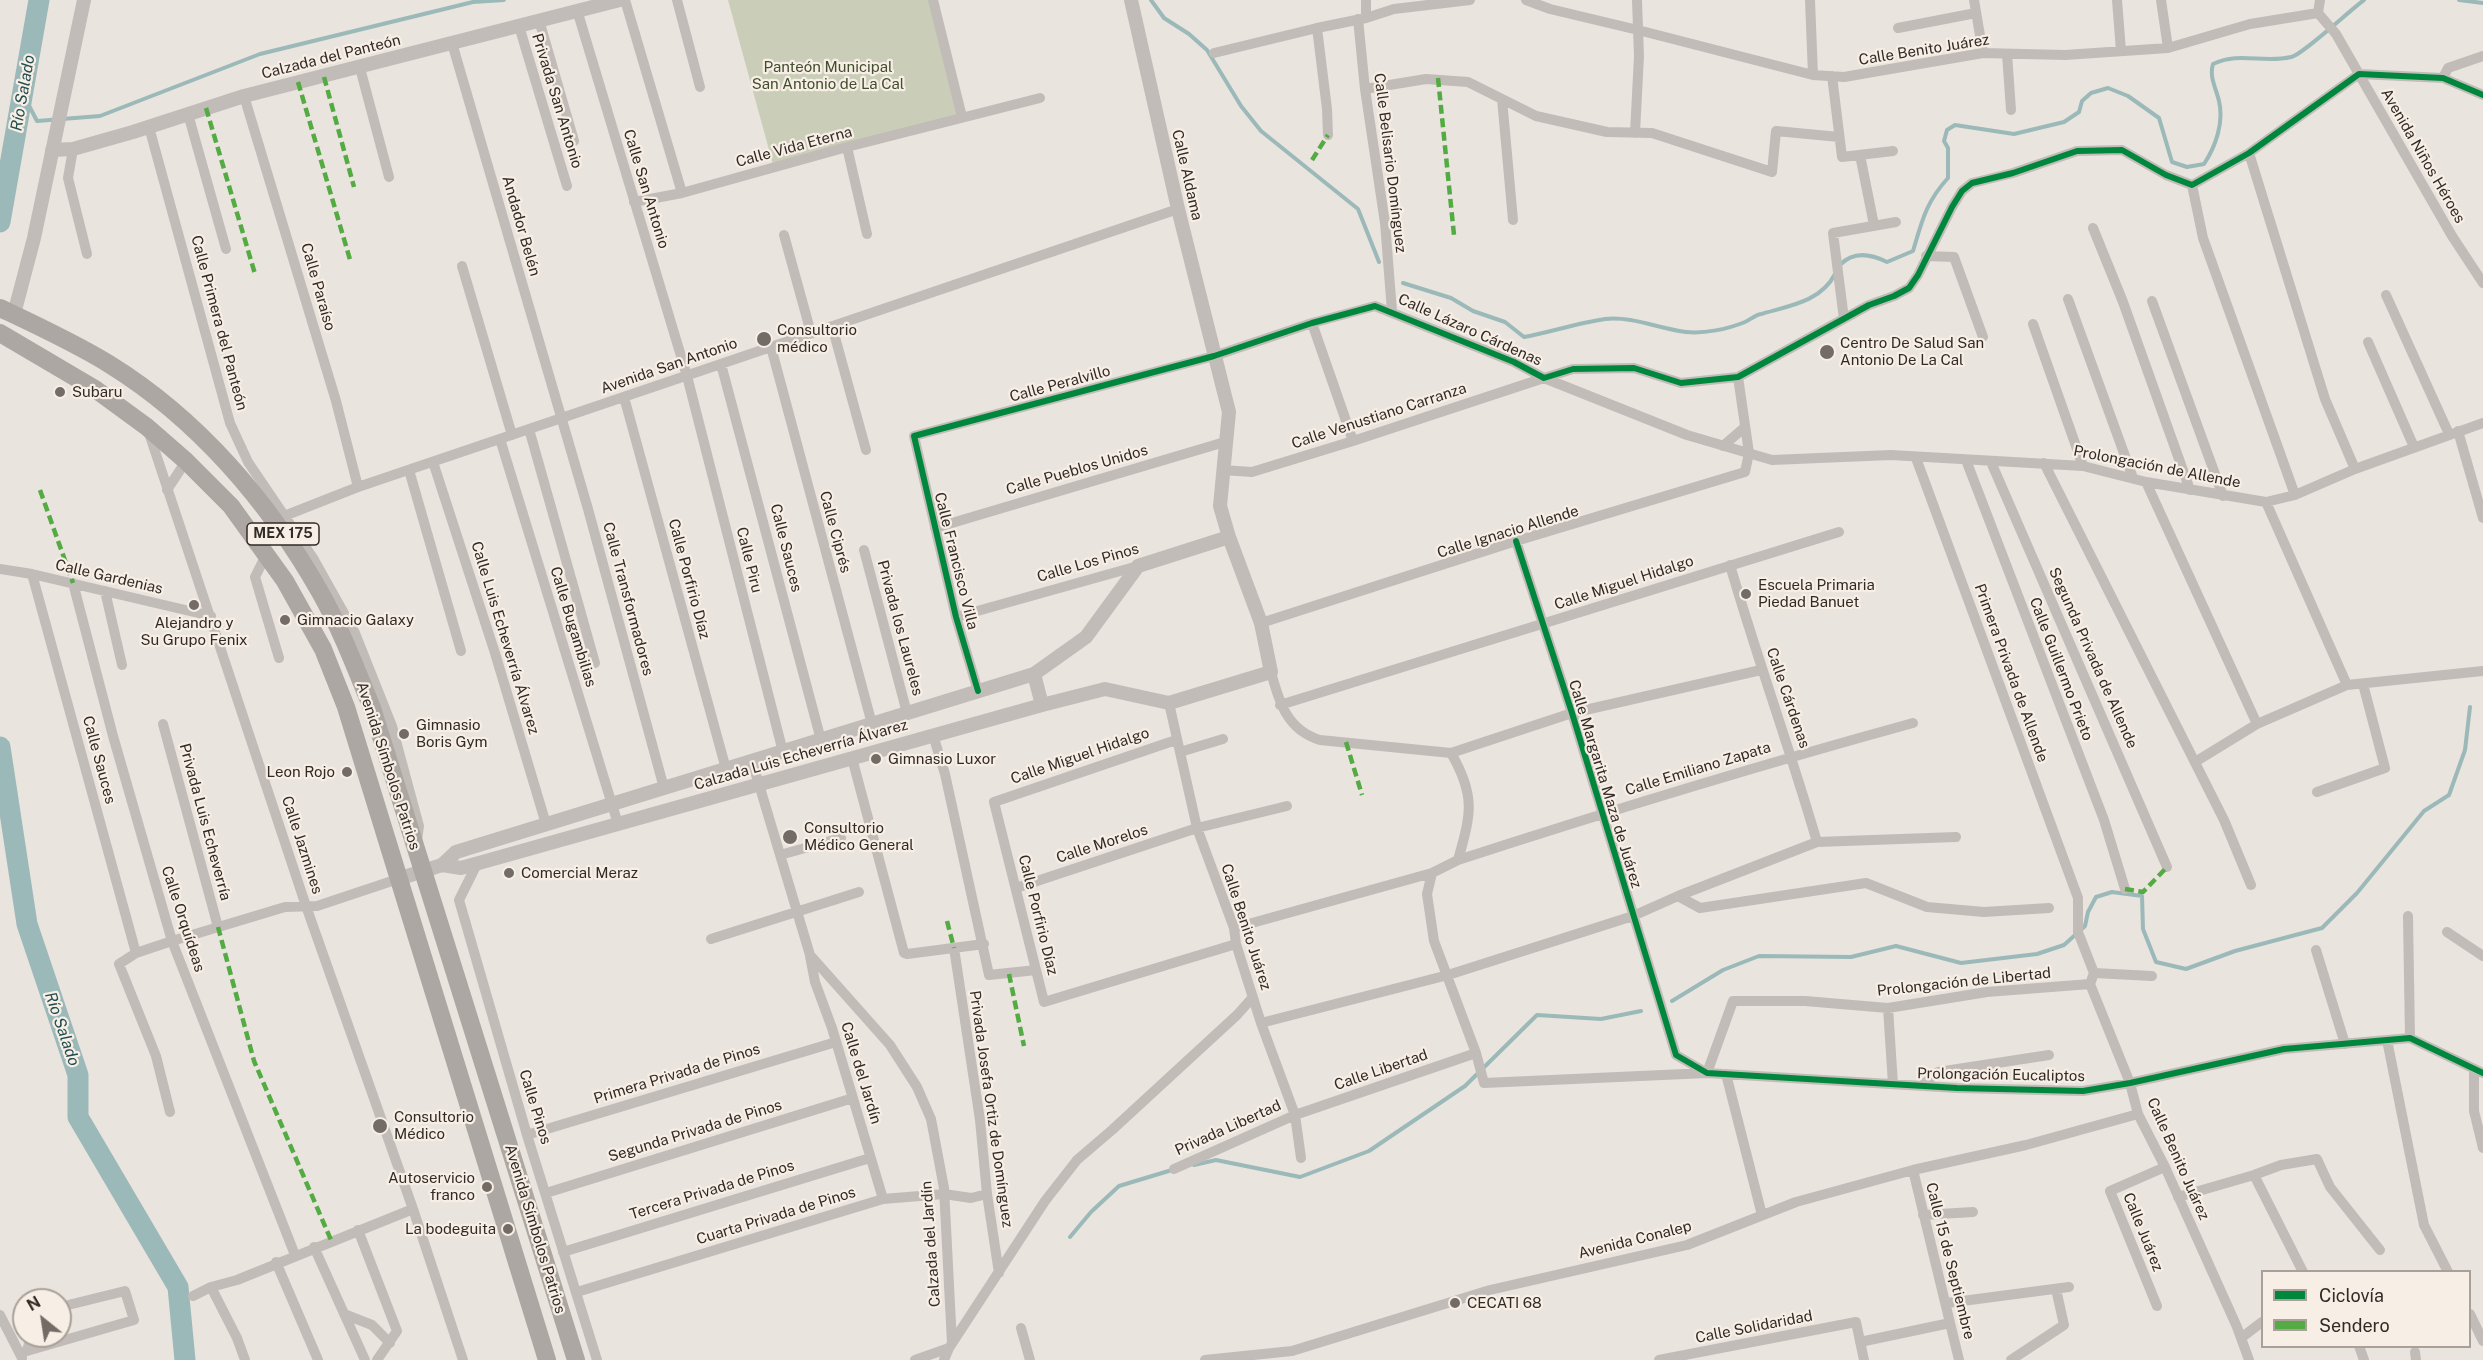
<!DOCTYPE html>
<meta charset="utf-8">
<style>
body{margin:0}
#map{position:relative;width:2483px;height:1360px;overflow:hidden;background:#e9e4de;font-family:"Public Sans",sans-serif}
canvas{display:block}
.legend{position:absolute;left:2261px;top:1270px;width:210px;height:78px;box-sizing:border-box;background:#f7eee5;border:2px solid #a8a099;margin:0;padding:8px 10px;list-style:none;font-size:18px;color:#322a26}
.legend li{display:flex;align-items:center;gap:12px;height:30px}
.legend b{width:30px;border:2px solid #a8a099}
.north{position:absolute;left:12px;top:1288px;width:60px;height:60px;box-sizing:border-box;background:#f7eee5;border:2px solid #a8a099;border-radius:50%;rotate:330deg;font-size:16px;font-weight:700;line-height:24px;text-align:center;color:#322a26}
.north::after{content:'';display:block;margin:auto;width:21px;height:27px;background:#726b66;clip-path:polygon(50% 0,100% 100%,50% 72%,0 100%)}
</style>
<div id="map">
<canvas width="2483" height="1360"></canvas>
<ul class="legend">
<li><b style="height:8px;background:#00873e"></b>Ciclovía</li>
<li><b style="height:8px;background:#54ab44"></b>Sendero</li>
</ul>
<div class="north">N</div>
</div>
<script>
const context = document.querySelector('canvas').getContext('2d');
context.lineJoin = 'round';
function fill(path, color) { context.fillStyle = color; context.fill(path, 'evenodd'); }
function strokePath(path, color, width, dash) { context.strokeStyle = color; context.lineWidth = width; context.lineCap = dash ? 'butt' : 'round'; context.setLineDash(dash || []); context.stroke(path); }
function drawText(font, color, halo, rows, align = 'center') {
  context.font = font + ' "Public Sans",sans-serif'; context.lineWidth = 4.5; context.setLineDash([]); context.textBaseline = 'middle'; context.strokeStyle = halo; context.fillStyle = color; for (const [text, x, y, turn = 0] of rows) {
    context.save(); context.translate(x, y); context.rotate((+turn || 0) * Math.PI / 180); context.textAlign = isNaN(turn) ? turn : align; if (halo) context.strokeText(text, 0, 0); context.fillText(text, 0, 0); context.restore();
  }
}
const green = new Path2D(`
 M728,0H933L962,117L774,168Z`);
const stream = new Path2D(`
 M1151,0L1164,18L1189,34L1207,50L1241,106L1261,131L1358,209L1379,262
 M2459,0L2483,3
 M23,94L37,121L100,116L260,54L473,2L504,0
 M1840,265C1853,251 1871,254 1887,262L1913,251C1922,221 1926,202 1948,178V148L1944,141L1947,130L1955,125L2014,134L2064,122L2079,112L2082,101L2091,93L2108,88L2128,96L2159,118L2172,162L2187,167L2204,164C2216,146 2224,122 2219,101C2216,88 2209,77 2213,64C2240,51 2263,64 2291,57C2302,55 2350,10 2364,0
 M1403,283L1451,298L1473,311L1505,322L1524,337C1551,332 1578,323 1605,319C1632,316 1660,329 1686,332C1704,334 1728,329 1745,322C1750,320 1755,315 1761,314C1788,306 1821,302 1835,274
 M1672,1001L1723,970L1759,956L1851,957L1896,946L1961,963L2037,954L2064,945L2085,926L2088,912L2096,897L2112,892L2142,896L2143,929L2156,962L2186,969L2235,951L2322,928L2357,893L2424,811L2449,795L2465,750L2470,707
 M1194,1165L1216,1160L1300,1177L1369,1151L1465,1086L1537,1015L1601,1019L1641,1011
 M1070,1237L1091,1212L1119,1186L1172,1170`);
const river = new Path2D(`
 M0,222L39,0
 M0,747L27,924L78,1075V1117L178,1287L185,1360`);
const minor = new Path2D(`
 M625,0L682,193
 M677,0L700,87
 M933,0L962,117
 M1366,0V18
 M1526,0L1550,9L1638,30L1813,75L1844,77L1983,53L2065,55L2168,48L2250,24L2318,13
 M1810,0L1813,75
 M1974,0L1983,53
 M2117,0L2121,51
 M2161,0L2168,48
 M577,10L687,376L783,752
 M2318,13L2336,34L2452,236L2483,283
 M2318,13L2320,0
 M1358,19L1365,89L1385,223L1392,311
 M539,20L574,141
 M519,26L567,186
 M1898,28L1976,13
 M452,43L588,509L664,788
 M1214,53L1317,28
 M2007,54L2011,110
 M360,68L389,177
 M1832,76L1842,157L1893,151
 M2443,78L2448,68L2483,56
 M1365,89L1426,79L1468,82L1536,116L1607,132L1652,133L1772,172L1776,131L1839,137
 M244,96L336,401L358,487
 M1502,99L1513,220
 M188,114L226,249
 M149,127L230,423L248,462L313,558L355,633
 M1635,133L1639,56L1637,0
 M1328,135L1327,109L1317,28L1366,18L1394,9L1470,0
 M847,147L867,234
 M73,149L68,178L87,254
 M2249,153L2325,399L2355,469
 M1860,155L1874,225
 M2192,185L2203,238L2295,495
 M634,202L682,193L847,147L1040,98
 M2093,228L2123,302L2190,490
 M784,235L811,333
 M1926,256L1954,257L1983,337
 M462,266L512,435
 M2386,295L2449,434
 M2068,299L2133,478
 M2152,301L2223,496
 M1844,319L1833,233L1896,222
 M1312,323L1353,441
 M2033,324L2083,466
 M832,326L866,450
 M2368,342L2414,447
 M771,347L872,724
 M721,364L821,740
 M624,397L726,769
 M529,429L595,663
 M148,430L306,906L413,1209L463,1360
 M2458,431L2483,518
 M500,439L618,824
 M1723,446L1745,427
 M1916,458L2078,898V932L2094,973L2090,984L2130,1083L2138,1114L2165,1167L2237,1327L2249,1360
 M1966,460L2104,820L2125,889
 M433,462L495,653L546,824
 M1991,462L2167,867
 M2044,463L2224,820L2251,885
 M409,470L461,651
 M1222,470L1252,472L1353,441L1544,378L1687,435L1772,460L1891,455L2083,466L2146,482L2266,502L2295,495L2355,469L2483,423
 M2146,482L2257,724
 M167,490L186,461
 M2266,502L2347,685
 M274,520L358,487L1178,209
 M935,528L1228,441
 M1516,541L1572,713L1676,1055L1707,1073L1957,1088L2083,1091L2130,1083L2284,1049L2410,1038L2483,1073
 M864,550L907,713
 M266,555L255,577L279,658
 M1730,565C1757,658 1790,749 1817,842
 M0,569L32,574L211,616
 M32,574L136,953
 M73,583L113,736L172,941L295,1255
 M105,591L122,665
 M956,617L1138,566
 M1261,623L1516,541L1745,472L1749,453L1738,377
 M349,635L355,633L392,726L419,826L417,840
 M1271,672C1279,702 1287,730 1320,740L1451,753C1476,796 1471,814 1458,860L1432,873L1427,894L1434,941L1476,1053L1484,1083L1707,1073L1733,1001H1805L1888,1008L1987,992L2090,984
 M978,691L956,617L914,436L1214,356L1312,323L1375,306L1514,362L1544,378L1573,369L1634,368L1681,383L1738,377L1869,305L1894,296L1909,288L1918,275L1952,207L1962,191L1972,183L2013,173L2077,151L2122,150L2166,175L2192,185L2249,153L2359,74L2443,78L2483,95
 M1169,703L1197,828L1234,928L1236,944L1261,1023L1295,1115L1301,1158
 M1280,705L1839,532
 M163,724L218,927
 M933,735L945,774L989,975L1036,970
 M1176,740L994,802L1044,1002L1236,944
 M1180,752L1223,739
 M1451,753L1572,713L1761,670
 M852,758L904,953L907,954L984,944
 M752,761L810,955L890,1045L917,1087L931,1119L944,1188L952,1343
 M2195,762L2257,724L2347,685L2483,671
 M2317,792L2385,768L2363,684
 M780,855L841,838
 M1458,860C1609,811 1760,765 1913,723
 M477,864L459,900L527,1135L597,1360
 M1016,888L1197,828L1287,806
 M1678,896L1700,908L1866,883L1927,907L1984,912L2049,908
 M2408,916L2410,1038
 M1234,928L1432,873
 M2447,932L2483,956
 M711,939L859,892
 M954,948L980,1120L987,1194L999,1273
 M2316,950L2345,1044
 M810,956L815,982L832,1028L883,1199
 M2094,973L2152,976
 M1888,1008L1893,1084
 M1261,1023L1448,975L1633,916L1678,896L1817,842L1956,837
 M2387,1040L2424,1225L2448,1272
 M2474,1069V1111L2483,1148
 M1726,1074L1762,1215
 M1921,1086L1938,1072L2049,1055
 M170,1112L156,1056L119,964L136,953L172,941L285,907L317,906L398,879
 M527,1135L836,1042
 M1174,1169L1295,1115L1476,1053
 M1913,1170L1959,1360
 M2254,1175L2303,1272
 M546,1193L853,1098
 M2178,1197L2254,1175L2281,1165L2317,1159L2330,1187L2380,1250
 M1923,1215L1973,1212
 M358,1230L397,1331L377,1360
 M314,1247L365,1360
 M563,1252L870,1158
 M276,1262L318,1360
 M577,1292L883,1199L944,1194L971,1198L987,1194
 M193,1296L211,1287
 M1947,1303L2069,1287
 M2157,1306L2110,1191L2165,1167
 M344,1314L372,1325L390,1343
 M2470,1314L2483,1341
 M0,1315L22,1358
 M1021,1328L1030,1360
 M2241,1338L2262,1322
 M1860,1342L1950,1323
 M2359,1346L2364,1360
 M27,1351L31,1336
 M2415,1352L2416,1360
 M20,1353L134,1320L125,1291L60,1307
 M245,1360L237,1338L211,1287L237,1280L413,1209
 M915,1360L949,1348
 M944,1360L949,1348L1045,1201L1077,1160L1112,1130L1237,1015L1253,997
 M1205,1360L1292,1351L1490,1290L1687,1245L1796,1202L1913,1170L2026,1145L2138,1114
 M1659,1360L1856,1322L1864,1360
 M2011,1360L2064,1325L2056,1289`);
const tertiary = new Path2D(`
 M52,150L73,149L133,132L244,96L620,0
 M14,314L34,238L84,0
 M1034,674L1042,705
 M442,865L461,868L1042,705L1105,689L1169,703L1271,672L1261,623L1229,537L1220,506L1229,412L1178,209L1131,0
 M398,879L442,865L456,852L1034,674L1086,637L1138,566L1229,537`);
const trunk = new Path2D(`
 M0,308C36,325 75,343 109,364C198,419 269,502 320,592C341,629 356,669 372,708L576,1360
 M0,333L95,389L147,427L186,461L231,506L285,581L323,649L346,707L547,1360`);
const quiet = new Path2D(`
 M324,77L354,187
 M1438,78L1454,235
 M298,82L351,263
 M206,108L255,274
 M1312,160L1328,135
 M40,490L73,583
 M1346,742L1362,795
 M2125,889L2143,892L2167,867
 M947,921L954,948
 M218,927L254,1061L331,1240
 M1009,974L1024,1046`);
const cycleway = new Path2D(`
 M1516,541L1572,713L1676,1055L1707,1073L1957,1088L2083,1091L2130,1083L2284,1049L2410,1038L2483,1073
 M978,691L956,617L914,436L1214,356L1312,323L1375,306L1514,362L1544,378L1573,369L1634,368L1681,383L1738,377L1869,305L1894,296L1909,288L1918,275L1952,207L1962,191L1972,183L2013,173L2077,151L2122,150L2166,175L2192,185L2249,153L2359,74L2443,78L2483,95`);
const markers = [
 [764,339,8,"#726b66"],
 [1827,352,8,"#726b66"],
 [60,392,6,"#726b66"],
 [1746,594,6,"#726b66"],
 [194,605,6,"#726b66"],
 [285,620,6,"#726b66"],
 [404,734,6,"#726b66"],
 [876,759,6,"#726b66"],
 [347,772,6,"#726b66"],
 [790,837,8,"#726b66"],
 [509,873,6,"#726b66"],
 [380,1126,8,"#726b66"],
 [487,1187,6,"#726b66"],
 [508,1229,6,"#726b66"],
 [1455,1303,6,"#726b66"]
];
const shields = [
 [283,534,72]
];
const shieldNames = [
 ["MEX 175",283,534]
];
const streetNames = [
 ["Calle Benito Juárez",1924,50,-9],
 ["Calzada del Panteón",331,57,-14],
 ["Privada San Antonio",557,101,73],
 ["Calle Vida Eterna",794,147,-15],
 ["Avenida Niños Héroes",2423,156,60],
 ["Calle Belisario Domínguez",1390,163,83],
 ["Calle Aldama",1187,175,77],
 ["Calle San Antonio",646,189,73],
 ["Andador Belén",521,226,74],
 ["Calle Paraíso",318,287,74],
 ["Calle Primera del Panteón",219,323,75],
 ["Calle Lázaro Cárdenas",1470,330,24],
 ["Avenida San Antonio",669,366,-19],
 ["Calle Peralvillo",1060,384,-15],
 ["Calle Venustiano Carranza",1379,416,-18],
 ["Prolongación de Allende",2157,467,11],
 ["Calle Pueblos Unidos",1077,470,-16],
 ["Calle Ciprés",835,532,75],
 ["Calle Ignacio Allende",1508,532,-17],
 ["Calle Sauces",786,548,76],
 ["Calle Piru",749,560,76],
 ["Calle Francisco Villa",956,561,76],
 ["Calle Los Pinos",1088,563,-16],
 ["Calle Gardenias",109,577,13],
 ["Calle Porfirio Díaz",689,579,75],
 ["Calle Miguel Hidalgo",1624,583,-18],
 ["Calle Transformadores",628,599,75],
 ["Calle Bugambilias",573,627,73],
 ["Privada los Laureles",900,628,75],
 ["Calle Luis Echeverría Álvarez",505,638,73],
 ["Segunda Privada de Allende",2093,658,66],
 ["Calle Guillermo Prieto",2061,669,69],
 ["Primera Privada de Allende",2011,673,70],
 ["Calle Cárdenas",1788,698,71],
 ["Calzada Luis Echeverría Álvarez",801,755,-16],
 ["Calle Miguel Hidalgo",1080,756,-19],
 ["Calle Sauces",99,760,75],
 ["Avenida Símbolos Patrios",388,766,72],
 ["Calle Emiliano Zapata",1698,769,-17],
 ["Calle Margarita Maza de Juárez",1605,784,73],
 ["Privada Luis Echeverría",205,822,75],
 ["Calle Morelos",1102,844,-18],
 ["Calle Jazmines",302,845,72],
 ["Calle Porfirio Díaz",1038,915,76],
 ["Calle Orquídeas",183,919,72],
 ["Calle Benito Juárez",1246,927,72],
 ["Prolongación de Libertad",1964,982,-6],
 ["Calle Libertad",1381,1070,-19],
 ["Calle del Jardín",861,1073,73],
 ["Primera Privada de Pinos",677,1074,-17],
 ["Prolongación Eucaliptos",2001,1075,1],
 ["Calle Pinos",535,1107,73],
 ["Privada Josefa Ortiz de Domínguez",991,1109,82],
 ["Privada Libertad",1228,1128,-24],
 ["Segunda Privada de Pinos",695,1131,-17],
 ["Calle Benito Juárez",2178,1159,66],
 ["Tercera Privada de Pinos",712,1190,-17],
 ["Cuarta Privada de Pinos",776,1216,-17],
 ["Avenida Símbolos Patrios",535,1229,73],
 ["Calle Juárez",2143,1232,68],
 ["Avenida Conalep",1635,1240,-14],
 ["Calzada del Jardín",931,1244,-94],
 ["Calle 15 de Septiembre",1950,1261,76],
 ["Calle Solidaridad",1754,1327,-11]
];
const parkNames = [
 ["Panteón Municipal",828,67],
 ["San Antonio de La Cal",828,84]
];
const poiNames = [
 ["Consultorio",777,330],
 ["médico",777,347],
 ["Centro De Salud San",1840,343],
 ["Antonio De La Cal",1840,360],
 ["Subaru",72,392],
 ["Escuela Primaria",1758,585],
 ["Piedad Banuet",1758,602],
 ["Gimnacio Galaxy",297,620],
 ["Alejandro y",194,623,"center"],
 ["Su Grupo Fenix",194,640,"center"],
 ["Gimnasio",416,725],
 ["Boris Gym",416,742],
 ["Gimnasio Luxor",888,759],
 ["Leon Rojo",335,772,"right"],
 ["Consultorio",804,828],
 ["Médico General",804,845],
 ["Comercial Meraz",521,873],
 ["Consultorio",394,1117],
 ["Médico",394,1134],
 ["Autoservicio",475,1178,"right"],
 ["franco",475,1195,"right"],
 ["La bodeguita",496,1229,"right"],
 ["CECATI 68",1467,1303]
];
const waterNames = [
 ["Río Salado",23,93,-80],
 ["Río Salado",62,1029,71]
];
fill(green, '#caceb9');
strokePath(stream, '#9cb9b9', 4);
strokePath(river, '#9cb9b9', 21);
strokePath(minor, '#c2bcb8', 10);
strokePath(tertiary, '#c2bcb8', 14);
strokePath(trunk, '#aca7a2', 18);
strokePath(quiet, '#54ab44', 4.5, [9, 4.5]);
strokePath(cycleway, '#00873e', 6);
for (const [x, y, r, color] of markers) { const dot = new Path2D(); dot.arc(x, y, r, 0, 2 * Math.PI); context.fillStyle = color; context.fill(dot); strokePath(dot, '#f7eee5', 2); }
for (const [x, y, w] of shields) { const box = new Path2D(); box.roundRect(x - w / 2, y - 11, w, 22, 4.5); context.fillStyle = '#f7eee5'; context.fill(box); strokePath(box, '#322a26', 1.5); }
drawText('bold 14px', '#322a26', null, shieldNames);
drawText('15px', '#322a26', '#f7eee5', streetNames);
drawText('15px', '#424e2d', '#f7eee5', parkNames);
drawText('15px', '#322a26', '#f7eee5', poiNames, 'left');
drawText('italic 16px', '#204d4f', '#f7eee5', waterNames);
</script>
